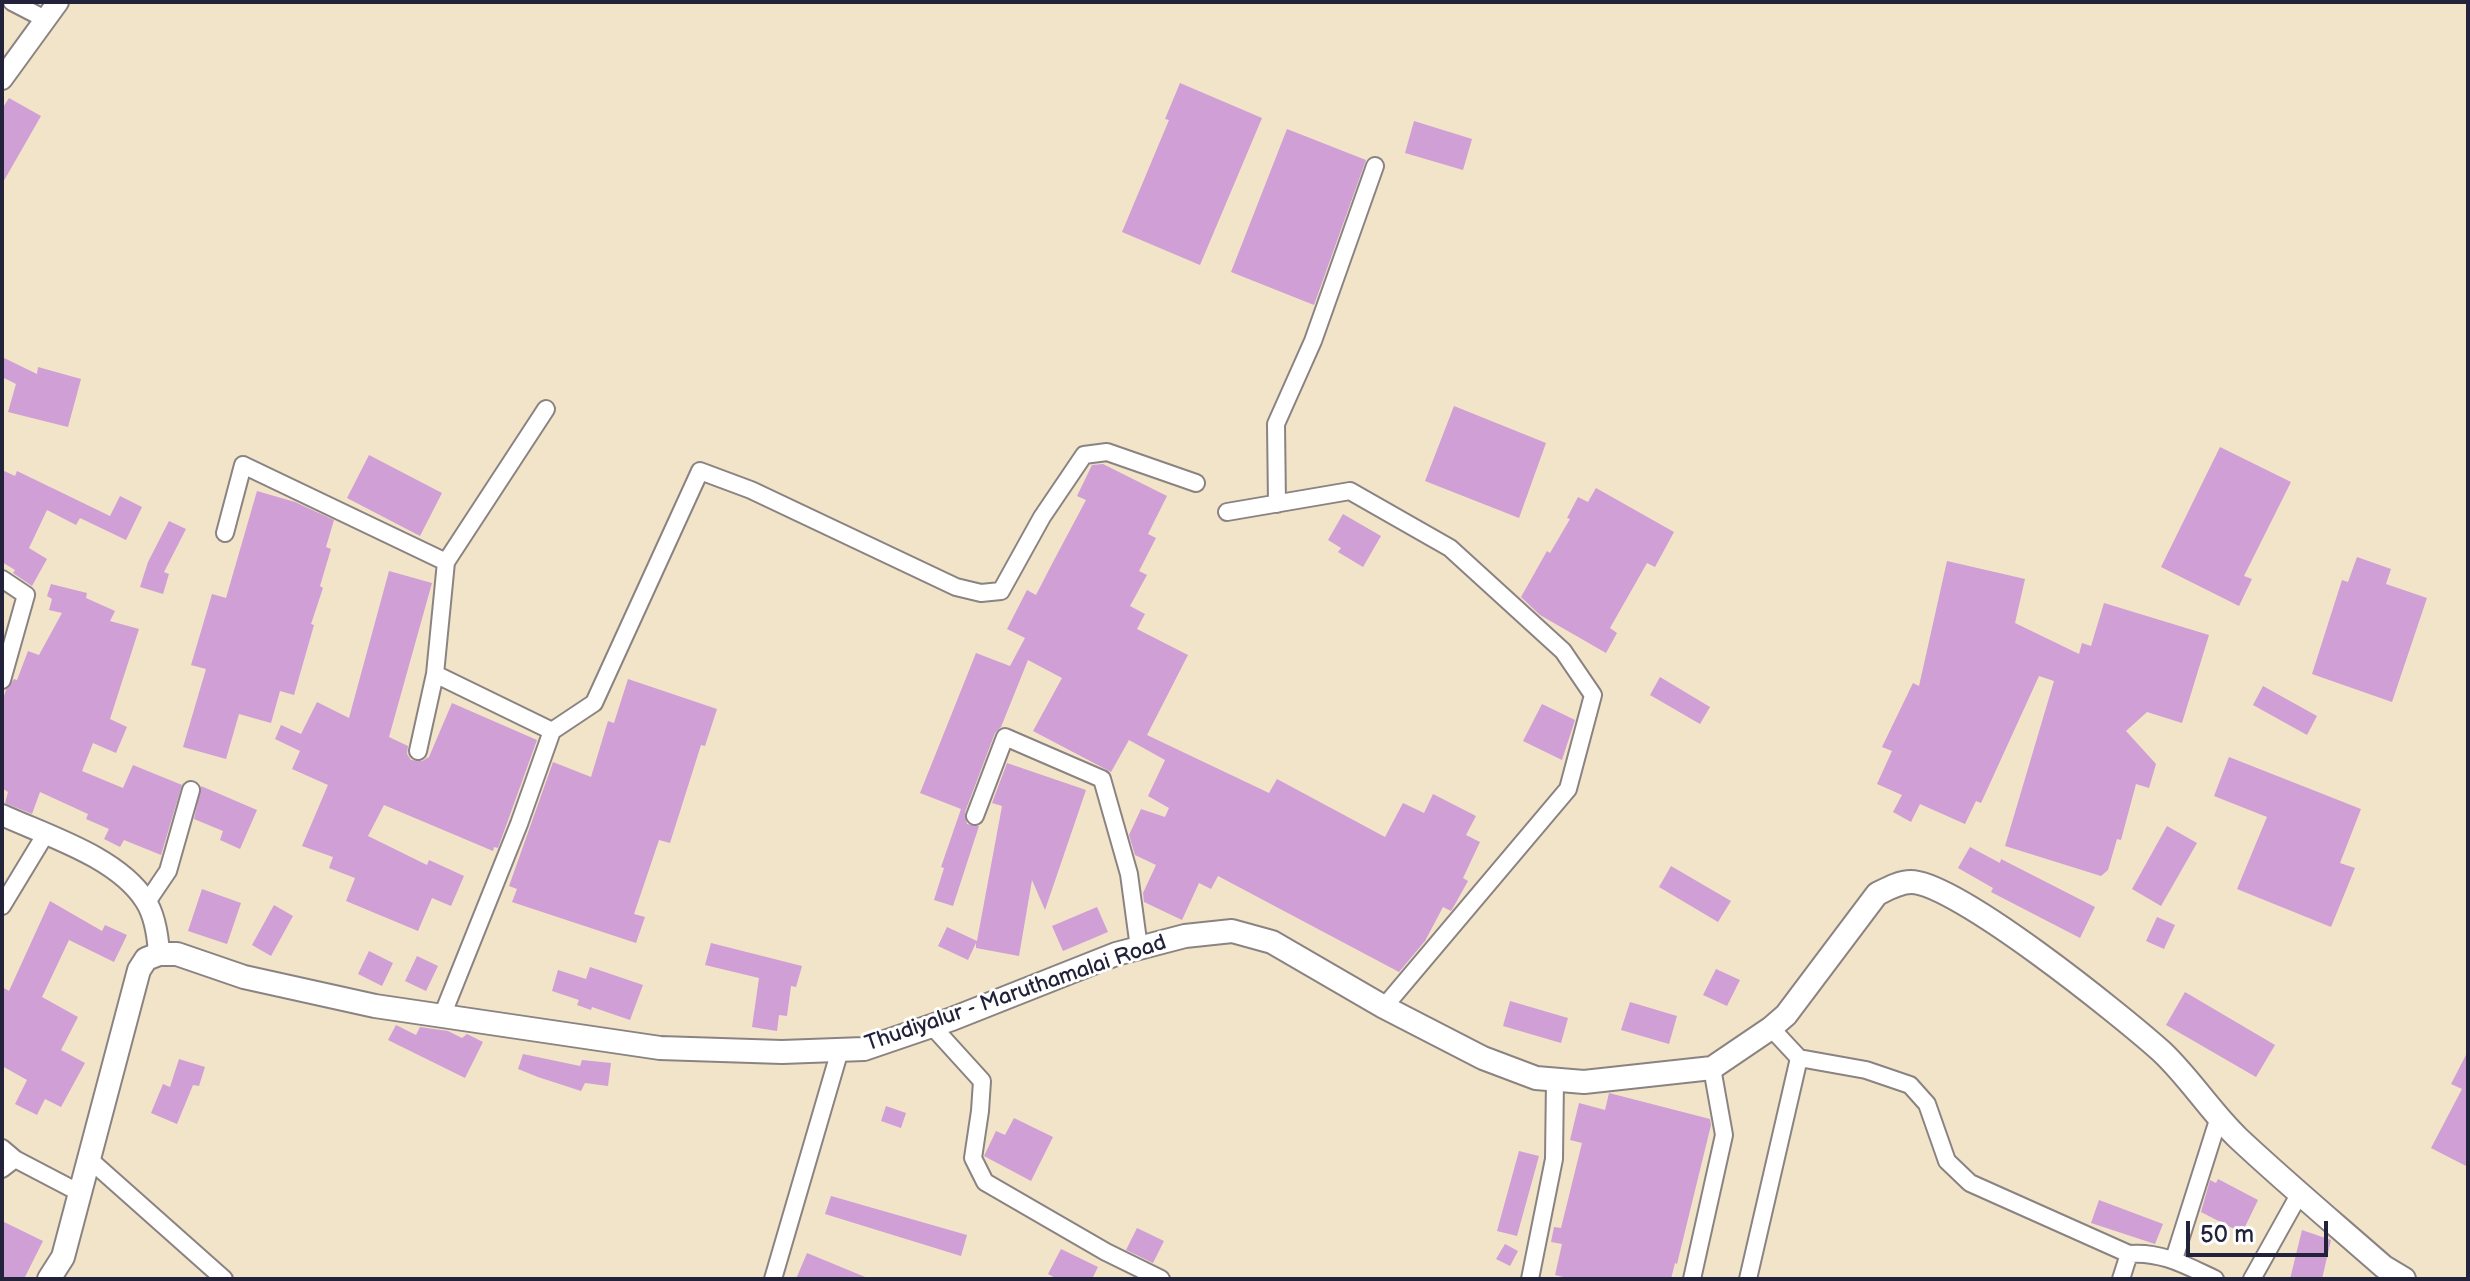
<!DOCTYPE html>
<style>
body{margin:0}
#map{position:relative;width:2470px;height:1281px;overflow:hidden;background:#f2e4c8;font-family:"Balsamiq Sans",sans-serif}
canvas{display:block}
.frame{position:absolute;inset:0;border:4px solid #22223b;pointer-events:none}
.scale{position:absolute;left:2186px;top:1221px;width:142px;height:36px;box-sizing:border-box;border:4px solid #22223b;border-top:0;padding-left:10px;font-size:24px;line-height:28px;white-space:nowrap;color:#22223b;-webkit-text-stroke:6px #fff;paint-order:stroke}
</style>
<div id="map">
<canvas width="2470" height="1281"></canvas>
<div class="frame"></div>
<div class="scale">50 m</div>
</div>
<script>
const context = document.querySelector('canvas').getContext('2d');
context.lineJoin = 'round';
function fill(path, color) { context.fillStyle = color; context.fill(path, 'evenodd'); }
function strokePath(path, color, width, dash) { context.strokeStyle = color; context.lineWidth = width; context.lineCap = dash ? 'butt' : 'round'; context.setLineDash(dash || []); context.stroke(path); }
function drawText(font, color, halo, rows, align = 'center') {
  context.font = font + ' "Balsamiq Sans",sans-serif'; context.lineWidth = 6; context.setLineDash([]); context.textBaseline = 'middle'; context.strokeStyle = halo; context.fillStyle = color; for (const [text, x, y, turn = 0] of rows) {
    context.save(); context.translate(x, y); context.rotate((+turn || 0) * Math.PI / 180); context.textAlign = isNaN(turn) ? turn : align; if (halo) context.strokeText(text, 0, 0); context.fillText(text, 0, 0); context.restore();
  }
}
const building = new Path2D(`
 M1180,83L1262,118L1200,265L1122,232L1169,120L1165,119Z
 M9,98L41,116L2,184V109Z
 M1414,121L1472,139L1463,170L1405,153Z
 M1287,129L1366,160L1314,305L1231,272Z
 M2,357L37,374L38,367L81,379L68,427L8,412L16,384L2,377Z
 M1454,406L1546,443L1519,518L1425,481Z
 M2220,447L2291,482L2244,576L2252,579L2239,606L2161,567Z
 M369,455L442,493L420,536L347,498Z
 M1103,464L1167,496L1148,534L1156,538L1139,571L1147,575L1130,606L1145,614L1137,629L1188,655L1147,735L1269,793L1277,779L1385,837L1403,803L1424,813L1433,794L1476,816L1466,835L1480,842L1463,878L1468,881L1454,906L1451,911L1443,907L1425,941L1399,972L1218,876L1211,889L1199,883L1182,920L1144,902L1143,893L1156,865L1135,855L1129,835L1141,809L1165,817L1169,808L1148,796L1165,760L1129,740L1111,772L1033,731L1062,678L1028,660L1001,727L995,733L965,812L967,824L979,826L953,906L934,900L944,868L941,867L961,809L920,793L976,653L1010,666L1025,638L1007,629L1027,590L1036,595L1053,562L1086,500L1077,496L1092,465Z
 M2,470L15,476L17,471L110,516L120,496L142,507L126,540L80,518L76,525L47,510L29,548L47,559L32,586L13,573L15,570L2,562Z
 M1596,488L1674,532L1655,567L1647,563L1610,628L1617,633L1606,653L1540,615L1521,597L1547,551L1550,553L1570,519L1567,518L1578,497L1588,502Z
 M257,491L295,502L334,520L326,547L331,549L320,586L323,588L311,624L314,625L294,695L280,691L271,723L239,714L226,759L183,747L206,669L191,665L212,594L226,598Z
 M1343,514L1381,536L1363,567L1338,552L1341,548L1328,540Z
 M169,521L186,529L164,572L169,574L163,594L140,587L148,562Z
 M2357,557L2391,569L2386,584L2427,598L2392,702L2312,674L2342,580L2348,582Z
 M1947,561L2025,579L2015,623L2079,654L2082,643L2091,646L2104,603L2209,635L2182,723L2147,712L2126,731L2156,764L2149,788L2136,784L2121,840L2117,839L2108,870L2101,876L2005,846L2054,681L2039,676L1981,803L1976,801L1965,824L1920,804L1911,822L1893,812L1902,795L1877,784L1892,751L1882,747L1913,683L1919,686Z
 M389,571L432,583L389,737L408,746L407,754L411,760L422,761L429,757L452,703L537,740L498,848L494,847L493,851L384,805L368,836L427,865L429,860L464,876L451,906L432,898L418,931L346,901L355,878L329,868L333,857L302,846L328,785L292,769L300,751L275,739L281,725L301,734L317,702L349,718Z
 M51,584L87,593L86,598L115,611L110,621L139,629L110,719L127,727L116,753L93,743L82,771L123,788L133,765L182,785L161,855L124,840L120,847L104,839L109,829L86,819L88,814L40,792L32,814L5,803L8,792L2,788V702L6,690L14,679L17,680L28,651L39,655L62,613L49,610L52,599L47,596Z
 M1660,677L1710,707L1700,724L1650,695Z
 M628,679L717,709L705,746L701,745L670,843L659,840L634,914L645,917L636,943L512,902L517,889L509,886L553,762L591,777L608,721L614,723Z
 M2263,686L2317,716L2307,735L2253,705Z
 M1542,704L1575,720L1562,760L1523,741Z
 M2229,757L2361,809L2340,863L2355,868L2331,927L2237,889L2267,817L2214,796Z
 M1007,763L1086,790L1045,910L1032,880L1019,956L976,948V943L968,960L938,946L947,927L977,941L1002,806L992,803Z
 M201,786L257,810L240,849L220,840L223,831L194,819Z
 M2167,826L2197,843L2161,906L2132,889Z
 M1970,847L2000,863L2001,859L2095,907L2080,938L1991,892L1993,888L1958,868Z
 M1671,866L1731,901L1718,922L1659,887Z
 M202,889L241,903L227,944L188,931Z
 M50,901L102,931L105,925L127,935L114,962L69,940L42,997L78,1017L61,1050L85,1063L61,1107L45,1099L37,1115L15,1104L27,1080L2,1066V987L9,991Z
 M274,905L293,916L271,956L252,945Z
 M1097,907L1108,932L1063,951L1052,926Z
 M2157,917L2175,925L2164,949L2146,941Z
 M711,943L802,966L796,987L791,986L787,1016L779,1015L777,1031L752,1027L759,978L705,965Z
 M369,951L393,963L382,986L358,974Z
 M417,956L438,966L426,991L405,981Z
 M590,967L643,985L630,1020L592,1007L591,1010L577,1005L579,1000L552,991L558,970L586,979Z
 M1716,969L1740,980L1727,1006L1703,995Z
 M2185,992L2275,1045L2256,1077L2166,1025Z
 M1510,1001L1568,1018L1561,1043L1503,1026Z
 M1630,1002L1677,1016L1669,1044L1621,1030Z
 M396,1025L416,1035L420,1027L448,1031L462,1038L467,1034L483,1042L465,1078L388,1040Z
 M2468,1051V1167L2431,1148L2462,1089L2451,1084Z
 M523,1054L580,1066L582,1060L611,1063L608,1086L585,1083L581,1091L538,1077L518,1069Z
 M179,1059L205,1067L199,1086L193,1085L177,1124L151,1113L163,1084L170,1087Z
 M1609,1093L1710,1119L1711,1125L1677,1264L1675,1263L1671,1279H1572L1555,1275L1562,1244L1551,1242L1554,1227L1561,1228L1582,1143L1570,1140L1579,1103L1605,1110Z
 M886,1106L906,1113L901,1128L881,1121Z
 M1014,1118L1053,1137L1031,1181L984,1156L996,1131L1005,1135Z
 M1519,1151L1539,1156L1517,1236L1497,1231Z
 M2218,1179L2258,1200L2242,1233L2201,1212L2210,1180L2216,1183Z
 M831,1196L967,1235L961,1256L825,1214Z
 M2099,1200L2163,1224L2155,1244L2091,1223Z
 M2,1221L43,1241L24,1279H2Z
 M1137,1228L1164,1241L1153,1263L1126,1250Z
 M2302,1230L2331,1240L2322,1279H2290Z
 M1505,1244L1518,1251L1510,1266L1496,1259Z
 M1061,1249L1098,1267L1092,1279H1057L1048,1274Z
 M807,1253L870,1279H796Z`);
const minor = new Path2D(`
 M12,2L45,19
 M1277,504L1276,424L1313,341L1375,166
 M1227,512L1350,491L1450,548L1563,651L1593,695L1568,789L1384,1007
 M225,533L243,465L446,562
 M2,579L26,595L2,680
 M435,674L552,731
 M418,751L435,674L446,562L546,409
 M975,816L1005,737L1102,779L1129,874L1139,948
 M147,902L168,871L191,790
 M2,906L45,835
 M442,1016L519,824L552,731L594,703L700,471L751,490L956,587L981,593L1001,591L1042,517L1084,455L1107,452L1196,483
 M932,1026L982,1081L980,1111L973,1158L985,1182L1106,1252L1161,1279
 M1771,1028L1799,1058L1866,1070L1910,1085L1927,1104L1947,1161L1970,1183L2129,1254C2161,1251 2187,1266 2215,1279
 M2,1148L15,1159L80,1193
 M89,1159L224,1279
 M2,1169L15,1159
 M2174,1259L2219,1117
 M773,1279L840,1050
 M1530,1279L1554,1159L1555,1079
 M1692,1279L1724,1135L1712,1068
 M1748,1279L1799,1058
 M2121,1279L2129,1254
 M2252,1279L2300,1193`);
const tertiary = new Path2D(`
 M2,79L58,2
 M2,815C48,836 117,857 145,900C155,915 158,937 159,954`);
const secondary = new Path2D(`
 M49,1279L63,1257L139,970L146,959L159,954H177L244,977L375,1006L660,1048L782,1052L864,1049L952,1019L1116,954L1185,936L1232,931L1272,942L1384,1007L1483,1058L1536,1078L1584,1082L1712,1068L1771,1028L1786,1015L1877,894C1887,889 1899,882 1911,882C1956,882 2122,1016 2161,1051C2189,1077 2210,1111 2238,1138C2285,1182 2335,1224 2384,1267L2404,1279`);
const streetNames = [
 ["Thudiyalur - Maruthamalai Road",1016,994,-19]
];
fill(building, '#cf9fd6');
strokePath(minor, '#8a8382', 20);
strokePath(tertiary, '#8a8382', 24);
strokePath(secondary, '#8a8382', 26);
strokePath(minor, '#fff', 16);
strokePath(tertiary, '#fff', 20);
strokePath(secondary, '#fff', 22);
drawText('22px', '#22223b', '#fff', streetNames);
</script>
